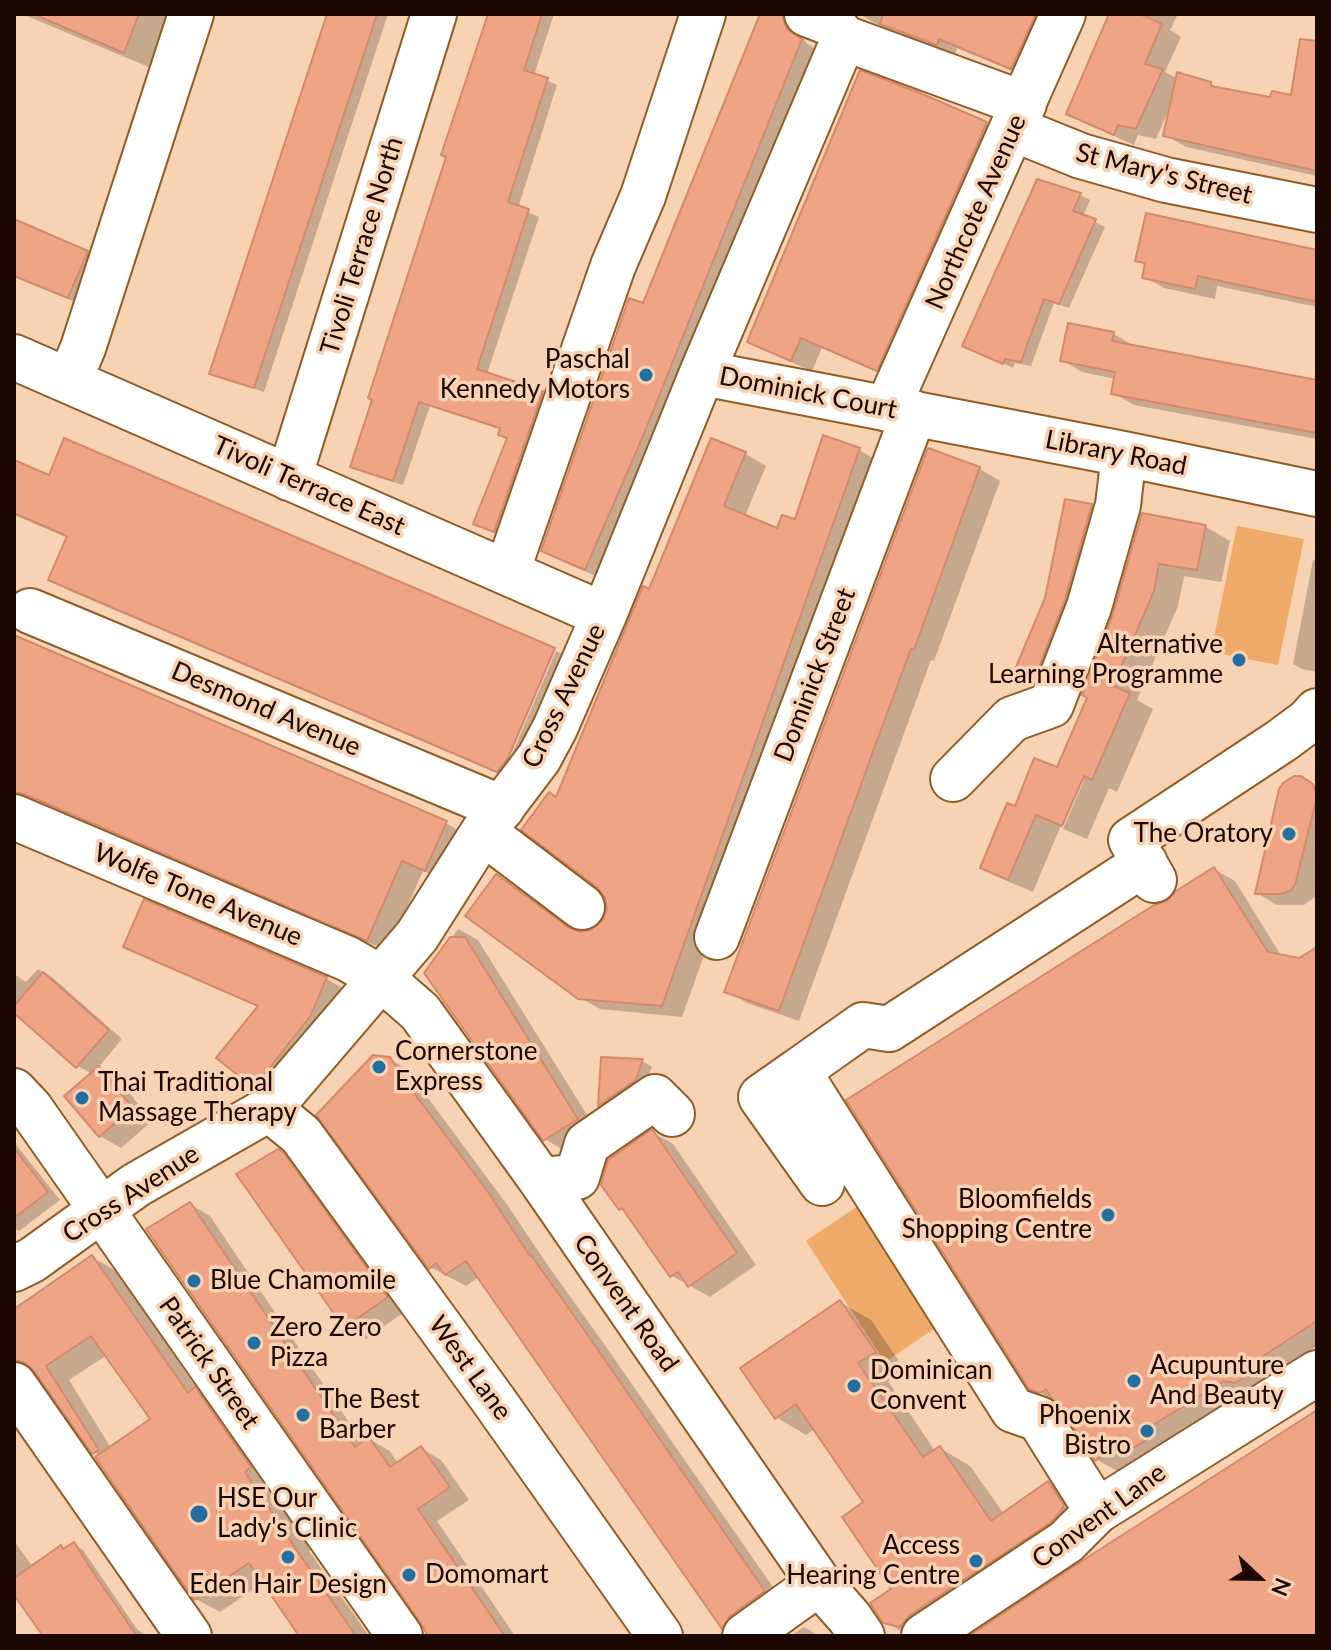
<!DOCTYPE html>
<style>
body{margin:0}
#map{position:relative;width:1331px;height:1650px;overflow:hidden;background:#f8d3b3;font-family:Lato,sans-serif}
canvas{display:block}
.frame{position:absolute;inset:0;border:16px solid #1c0700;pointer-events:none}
.north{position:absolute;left:1219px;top:1538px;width:80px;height:80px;-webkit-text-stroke:6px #f8d3b3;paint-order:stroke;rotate:112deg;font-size:22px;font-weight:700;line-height:32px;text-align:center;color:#1c0700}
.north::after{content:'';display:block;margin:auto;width:28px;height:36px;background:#1c0700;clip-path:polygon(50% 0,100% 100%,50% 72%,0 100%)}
</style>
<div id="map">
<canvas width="1331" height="1650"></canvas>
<div class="frame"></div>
<div class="north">N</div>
</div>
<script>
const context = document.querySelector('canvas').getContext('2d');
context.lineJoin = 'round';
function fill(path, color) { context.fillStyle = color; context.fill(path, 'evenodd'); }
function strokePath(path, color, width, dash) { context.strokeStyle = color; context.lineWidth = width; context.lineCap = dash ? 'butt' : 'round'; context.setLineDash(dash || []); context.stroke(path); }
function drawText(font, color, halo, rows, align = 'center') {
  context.font = font + ' Lato,sans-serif'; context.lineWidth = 7; context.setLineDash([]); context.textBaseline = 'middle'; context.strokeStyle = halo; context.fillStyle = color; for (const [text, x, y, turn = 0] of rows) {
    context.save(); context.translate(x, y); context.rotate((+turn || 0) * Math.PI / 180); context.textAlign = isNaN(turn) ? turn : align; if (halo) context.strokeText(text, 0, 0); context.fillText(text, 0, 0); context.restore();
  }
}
const green = new Path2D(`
 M1237,526L1304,539L1278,665L1211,652Z
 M858,1206L937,1327L885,1362L806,1241Z`);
const shadow = new Path2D(`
 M22,14H185L163,73Z
 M329,14H388L264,392L221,378L211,373Z
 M490,14H554L534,75L557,85L518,208L539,217L487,374L542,393L553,399L505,536L486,529L509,439L502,430L430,406L403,485L362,472L352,466L449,157Z
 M762,14H803L800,30L806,43L819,51L603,579L561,561L543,550L644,306Z
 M859,14H1039L1029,78L957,48L955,54L880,26Z
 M1111,14H1178L1170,30L1181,37L1165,72L1178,79L1210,83L1222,91L1272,100L1317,95V176L1186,147L1165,135L1170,111H1168L1156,139L1138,135L1134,145L1088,124L1068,113Z
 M919,94L986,124L1007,136L898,381L822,348L812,371L770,353L750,342Z
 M1038,181L1080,195L1090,200L1083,216L1105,227L1069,308L1054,303L1031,366L1015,363L1013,368L974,351Z
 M14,230L87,252L108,264L89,308L14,276Z
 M1317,252V307L1217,286L1215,299L1164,288L1145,277L1147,266L1137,260Z
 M1114,334L1134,346L1317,382V439L1134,405L1113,393L1116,379L1082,372L1062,360Z
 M712,440L746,454L766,466L745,516L778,530L796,522L859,450L880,462L682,1017L600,1009L579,997L497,876L517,888L577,933L592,932L604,923L609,910L607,897L558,799L650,592Z
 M929,450L980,469L1000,481L934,661L931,660L891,769L799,1021L747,1003L727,991Z
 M14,463L50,478L553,649L502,766L506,768L556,651L575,661L518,782L70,591L50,579L68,538L14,515Z
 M1067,501L1092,506L1122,523L1048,683L1018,666L1047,599Z
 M1143,515L1206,527L1230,541L1221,582L1184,576L1178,606L1137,700L1153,709L1117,792L1109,788L1087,839L1063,829L1084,780H1080L1033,892L1007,881L982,867L1016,809L1058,770L1090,697Z
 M1313,560L1317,561V672L1302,669L1293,664Z
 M14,648L446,823L466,835L446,881L423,871L388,951L46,805L39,804L14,793Z
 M1300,778L1317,788V891L1315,897L1304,905H1277L1257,893Z
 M1214,869L1235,881L1282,957L1300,960L1317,949V1346L1283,1367L1279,1380L1256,1394L1245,1391L1170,1439L1168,1450L1147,1463L1134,1460L1117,1471L1096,1459L1060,1403L1031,1388L1168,903Z
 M145,902L327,979L347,991L275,1098L255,1087L259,1007L146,958L126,947Z
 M458,929L478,940L597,1131L565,1151L545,1139L426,973Z
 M38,969L52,977L122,1039L98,1068L119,1080L152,1121L121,1148L100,1136L92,1074L78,1066L14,1010V974L26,982Z
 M389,1059L410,1071L431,1102L508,1206L549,1267L602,1341L784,1603L738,1636L723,1627L479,1277L466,1286L430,1267Z
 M603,1059L642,1061L652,1067L645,1085L609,1110L600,1105Z
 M652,1132L673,1144L756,1265L710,1297L672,1276L628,1213L620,1209Z
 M14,1142L60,1200L19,1231L14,1228Z
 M278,1151L299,1163L407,1310L366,1339L345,1327Z
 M190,1204L210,1216L363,1443L369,1439L390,1451L398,1464L421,1448L441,1460L469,1500L437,1521L515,1636H430Z
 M92,1257L116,1271L200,1393L219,1404L274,1481L267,1486L311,1550L309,1551L369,1636H302L264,1582L220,1612L196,1599L100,1456L94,1452L39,1374H35L14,1362V1315ZM107,1355L152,1419L111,1448L69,1380Z
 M840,1302L871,1320L905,1370L888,1381L935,1451L940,1448L970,1466L1004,1514L1049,1484L1079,1501L1093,1524L909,1636L885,1622L894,1589L866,1503L815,1429L806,1435L776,1417Z
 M14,1541L33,1567L62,1548L65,1550L74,1544L83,1550L137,1629L146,1636H45L16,1595L14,1596Z
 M804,1627L819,1636H791Z`);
const building = new Path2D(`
 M33,14H139L124,53Z
 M327,14H377L254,388L209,374Z
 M488,14H542L524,70L548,78L508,202L529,209L477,369L543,391L494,532L473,524L507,438L498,435L500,428L419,402L393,481L350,467L372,400L368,398L446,157L441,155Z
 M760,14H783V19L787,29L802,39L643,436L585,570L541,551L629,298L643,303Z
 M880,14H1036L1011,69L939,39L937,45L880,24L883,15Z
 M1109,14H1140L1162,24L1145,64L1163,69L1136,129L1118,125L1114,135L1066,114Z
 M1300,39L1317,41V171L1163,136L1177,72L1211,82V86L1270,97L1272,91L1291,95Z
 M860,70L920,93L987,122L877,371L801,338L791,361L747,342Z
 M1037,179L1081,193L1073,211L1096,219L1059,304L1044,299L1021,362L1005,359L1003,364L962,346Z
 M1146,213L1317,250V302L1198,276L1195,289L1142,278L1145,263L1135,261Z
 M14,219L88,251L68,298L14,276Z
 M1068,323L1114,332L1112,341L1317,380V433L1111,394L1115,372L1060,361Z
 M823,435L860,448L662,1006L578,999L465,916L496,874L568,927L580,932L591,930L602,921L607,909L605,898L598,888L521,830L549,792L556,797L643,586L649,589L711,438L746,452L724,506L777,528L782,515L795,519Z
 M64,438L555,648L508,758L497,772L48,580L67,536L14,513V460L49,475Z
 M928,448L980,467L914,650L911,649L871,757L779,1011L724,992Z
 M1065,499L1092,504L1065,599L1036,675L1016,667L1045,598Z
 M1142,513L1206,525L1197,570L1159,564L1154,591L1113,686L1130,693L1092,780L1084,776L1062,826L1036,815L1008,880L980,868L1007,803L1015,806L1034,758L1057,767L1087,698L1082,695L1113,614Z
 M14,635L447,821L425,871L402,861L367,941L24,794L14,792Z
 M1294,776H1301L1313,784L1317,797L1295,885L1290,891L1282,894H1255L1279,789L1283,783Z
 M1214,867L1268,952L1299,958L1317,947V1321L1263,1356L1259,1369L1235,1383L1224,1381L1150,1427L1148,1439L1125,1453L1112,1449L1095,1461L1060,1406L1052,1399L1046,1389L1040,1393L1029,1389L846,1100L1154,905L1167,901L1176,891Z
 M144,899L327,977L311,1015L254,1088L216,1058L258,1006L123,947Z
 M450,937H465L578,1119L543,1141L424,973Z
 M43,972L109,1030L76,1068L14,1013V1006Z
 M373,1055L390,1057L411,1089L488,1192L530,1256L531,1255L582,1327L765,1591L730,1616L722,1629L466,1261L445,1275L436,1263L429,1269L316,1115Z
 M601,1057L643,1059L636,1080L598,1106Z
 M99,1066L133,1108L99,1137L64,1096Z
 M652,1129L737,1253L688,1287L678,1272L670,1277L622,1208L619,1210L601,1185L608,1160Z
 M14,1148L48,1192L14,1218Z
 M278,1149L283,1152L388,1297L344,1328L236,1174Z
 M190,1202L355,1447L369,1437L390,1467L421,1446L450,1487L418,1509L505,1636H428L420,1622L146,1229Z
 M92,1255L188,1393L195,1387L251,1467L245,1472L288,1536H287L356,1636H299L249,1563L194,1600L95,1457L150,1419L91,1336L46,1366L99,1450L92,1454L34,1371L25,1363L14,1360V1309Z
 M840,1300L876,1352L858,1363L923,1457L940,1446L991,1521L1048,1481L1064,1505L1061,1511L1050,1523L910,1615L900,1627L883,1623L870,1603L891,1589L842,1517L863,1502L796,1404L775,1419L740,1368Z
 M1317,1410V1636H969L1085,1559Z
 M74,1542L93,1572L137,1636H43L14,1595V1578L61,1545L63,1549Z`);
const minor = new Path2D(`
 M807,14L833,24L844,38L1024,104
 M1014,129L1081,156L1166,180L1317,210
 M14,357L604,615
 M702,373L1124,454L1317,494
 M69,381L83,348L191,14
 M887,409L1063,14
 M289,478L434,14
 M507,572L613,266L643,196L703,14
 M30,611L502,808
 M953,779L1012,719L1051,705L1089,607L1118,505L1124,454
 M14,817L348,959L381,978L420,1012L541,1180L819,1583L849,1617L862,1636
 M483,832L582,907
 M1154,880L1131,840L1281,741L1308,721L1317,711
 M717,937L914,413
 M798,1071L761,1097L822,1183
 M14,1091L30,1108L400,1636
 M269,1109L301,1135L494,1401L660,1636
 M541,1180L577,1177L587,1144L655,1097L672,1114
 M14,1269L32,1260L136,1185L269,1109L417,936L483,832L539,758L555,728L604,615L702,373L844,38
 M14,1385L189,1636
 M1097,1511L1039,1419L1013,1410L798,1071L863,1025L889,1029L1145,863
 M745,1636L819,1583
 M924,1636L1066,1542L1097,1511L1317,1373`);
const markers = [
 [646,375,8,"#246fa2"],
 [1239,660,8,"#246fa2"],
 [1289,834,8,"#246fa2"],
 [379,1067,8,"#246fa2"],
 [82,1098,8,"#246fa2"],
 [1108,1215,8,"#246fa2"],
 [194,1281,8,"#246fa2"],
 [254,1343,8,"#246fa2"],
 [1134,1381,8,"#246fa2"],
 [854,1386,8,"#246fa2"],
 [303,1415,8,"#246fa2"],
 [1147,1431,8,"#246fa2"],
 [199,1514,10,"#246fa2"],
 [288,1557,8,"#246fa2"],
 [976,1561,8,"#246fa2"],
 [409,1575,8,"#246fa2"]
];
const streetNames = [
 ["St Mary's Street",1164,174,14],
 ["Northcote Avenue",976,212,-66],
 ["Tivoli Terrace North",362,246,-73],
 ["Dominick Court",808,393,11],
 ["Library Road",1116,453,11],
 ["Tivoli Terrace East",309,486,24],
 ["Dominick Street",815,675,-69],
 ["Cross Avenue",564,696,-64],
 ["Desmond Avenue",266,709,23],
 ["Wolfe Tone Avenue",198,895,23],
 ["Cross Avenue",131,1194,-33],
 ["Convent Road",626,1303,55],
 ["Patrick Street",209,1363,55],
 ["West Lane",470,1368,54],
 ["Convent Lane",1099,1516,-36]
];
const poiNames = [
 ["Paschal",630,360,"right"],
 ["Kennedy Motors",630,390,"right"],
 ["Alternative",1223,645,"right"],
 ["Learning Programme",1223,675,"right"],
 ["The Oratory",1273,834,"right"],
 ["Cornerstone",395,1052],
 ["Express",395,1082],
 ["Thai Traditional",98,1083],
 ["Massage Therapy",98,1113],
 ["Bloomfields",1092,1200,"right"],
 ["Shopping Centre",1092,1230,"right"],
 ["Blue Chamomile",210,1281],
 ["Zero Zero",270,1328],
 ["Pizza",270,1358],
 ["Acupunture",1150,1366],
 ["And Beauty",1150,1396],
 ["Dominican",870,1371],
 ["Convent",870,1401],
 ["The Best",319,1400],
 ["Barber",319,1430],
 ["Phoenix",1131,1416,"right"],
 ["Bistro",1131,1446,"right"],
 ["HSE Our",217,1499],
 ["Lady's Clinic",217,1529],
 ["Access",960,1546,"right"],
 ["Hearing Centre",960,1576,"right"],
 ["Domomart",425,1575],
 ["Eden Hair Design",288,1585,"center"]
];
fill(green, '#efa968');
fill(shadow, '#0003');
fill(building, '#efa485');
strokePath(building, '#d38a6c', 2);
strokePath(minor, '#925c24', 48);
strokePath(minor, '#fff', 44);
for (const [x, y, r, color] of markers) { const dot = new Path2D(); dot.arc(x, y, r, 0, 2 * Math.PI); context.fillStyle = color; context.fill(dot); strokePath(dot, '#f8d3b3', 3); }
drawText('26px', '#1c0700', '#f8d3b3', streetNames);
drawText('26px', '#1c0700', '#f8d3b3', poiNames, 'left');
</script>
